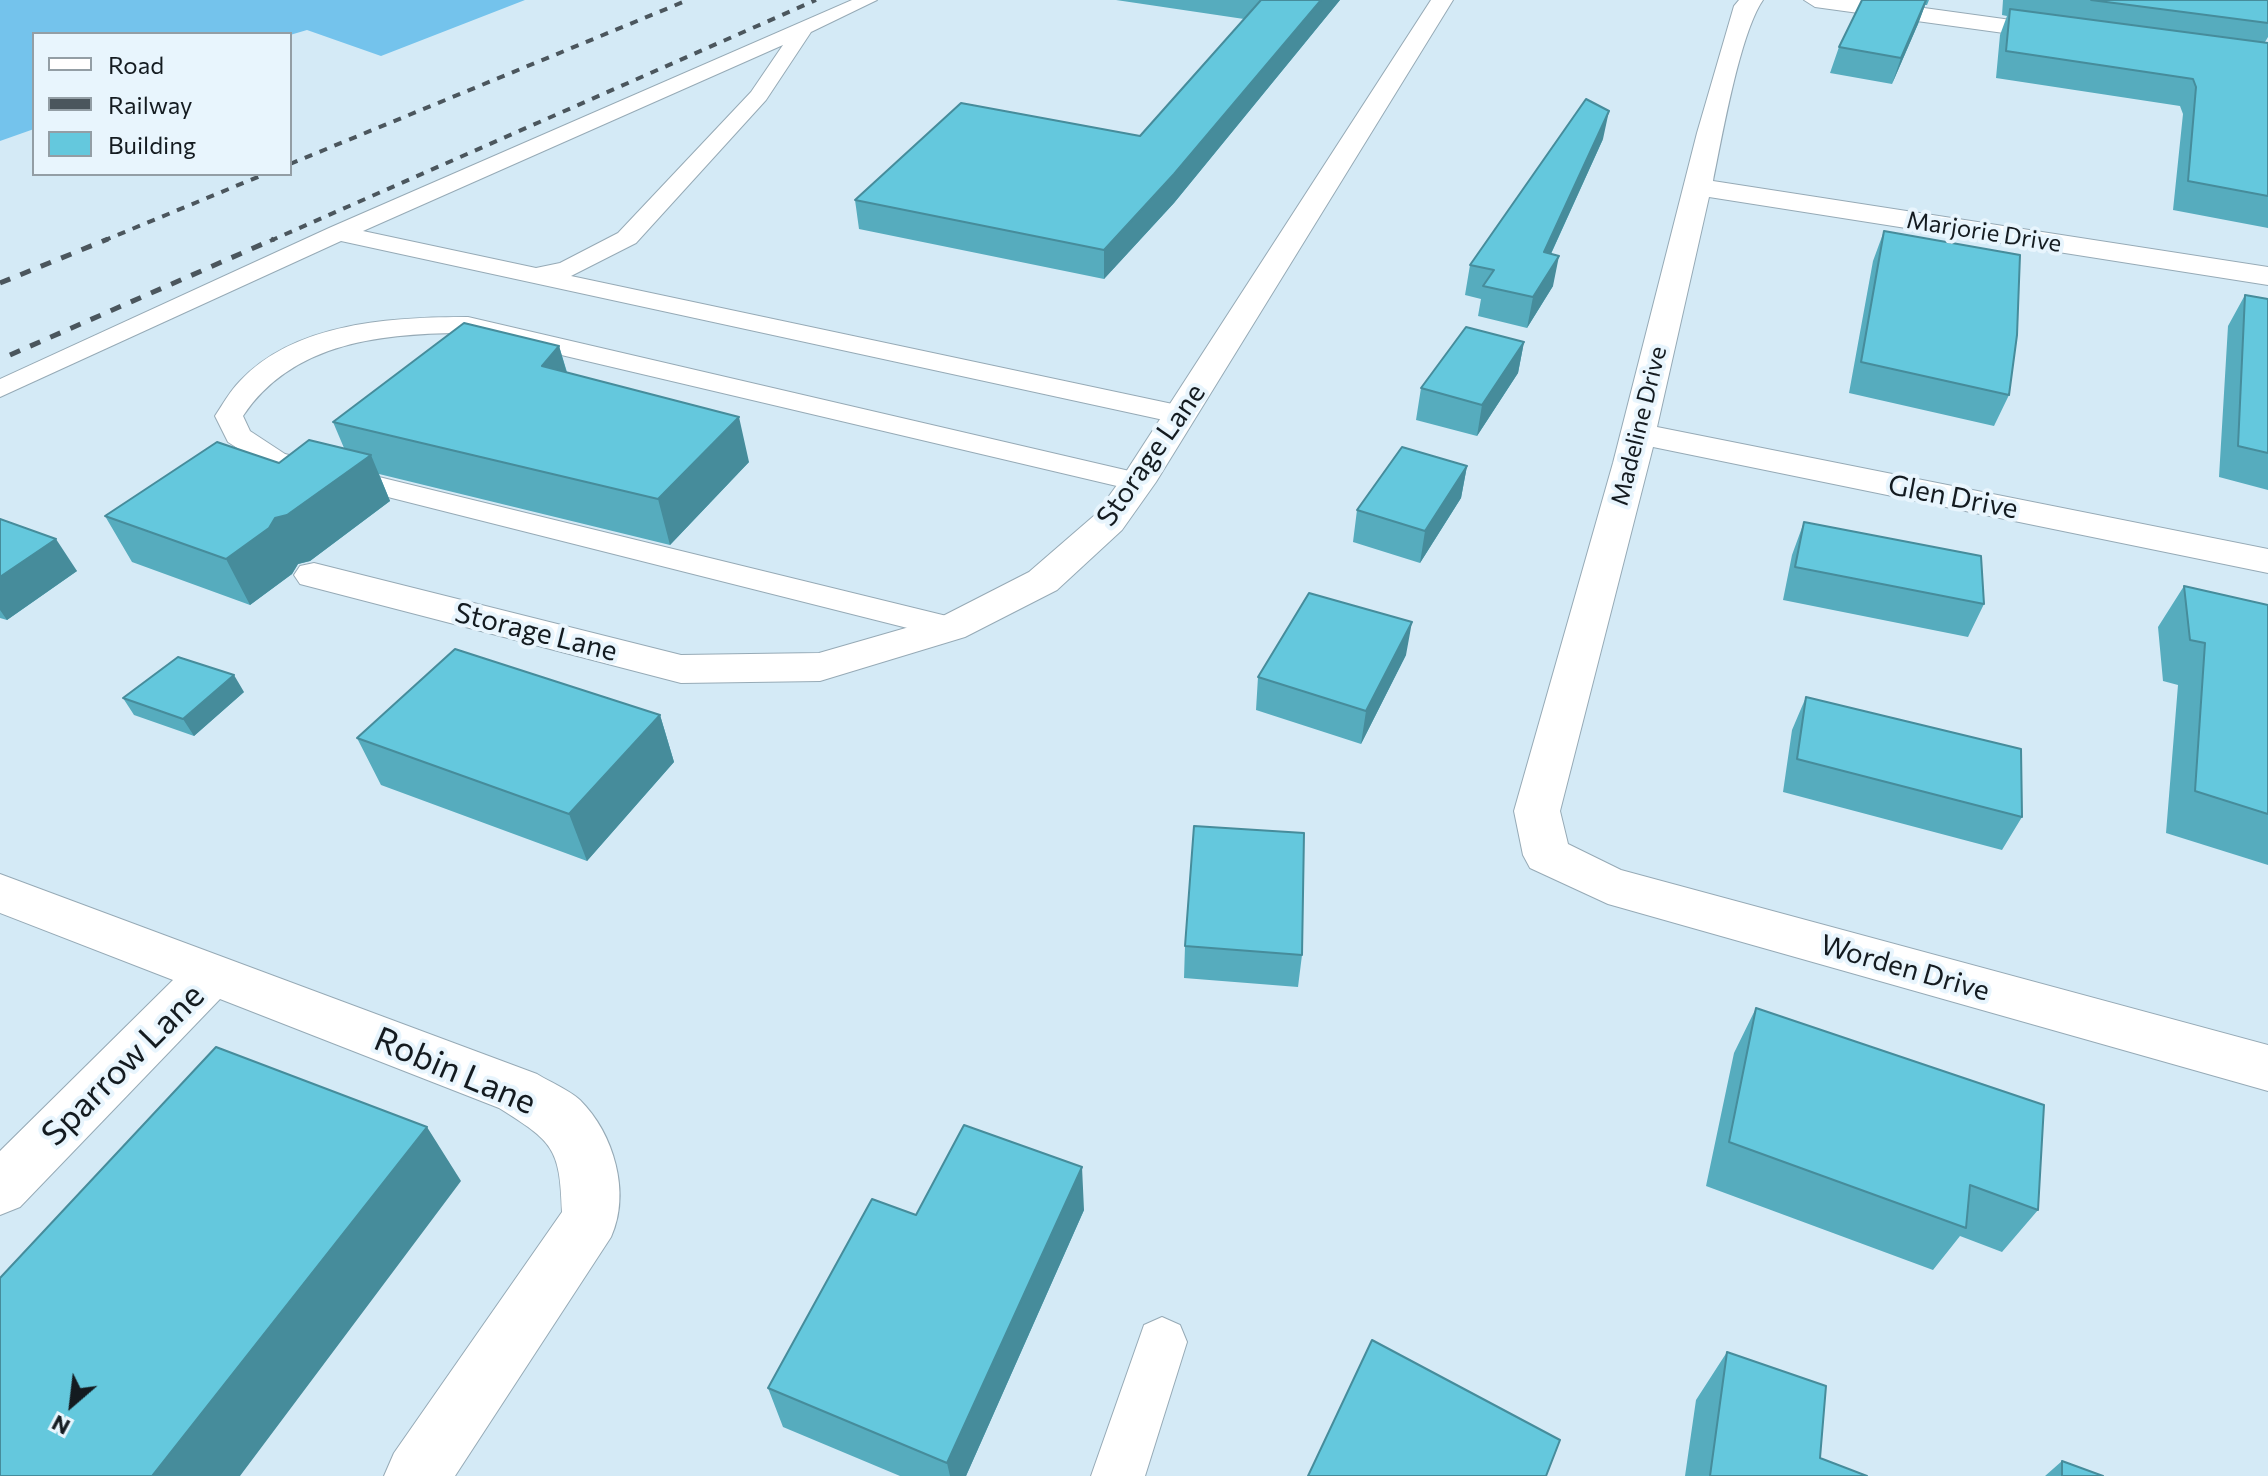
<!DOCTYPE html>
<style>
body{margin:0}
#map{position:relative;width:2268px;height:1476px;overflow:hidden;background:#d4eaf6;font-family:Commissioner,sans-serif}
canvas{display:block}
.legend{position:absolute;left:32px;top:32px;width:260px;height:144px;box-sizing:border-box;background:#e8f5fd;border:2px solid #939ea5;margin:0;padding:10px 14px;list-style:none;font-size:24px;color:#141b20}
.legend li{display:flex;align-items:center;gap:16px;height:40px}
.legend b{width:40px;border:2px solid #939ea5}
.north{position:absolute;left:32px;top:1364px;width:80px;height:80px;-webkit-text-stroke:6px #e8f5fd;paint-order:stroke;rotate:208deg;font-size:22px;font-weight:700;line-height:32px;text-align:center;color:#141b20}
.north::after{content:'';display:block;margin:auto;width:28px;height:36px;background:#141b20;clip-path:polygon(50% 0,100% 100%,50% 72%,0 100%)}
</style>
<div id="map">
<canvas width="2268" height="1476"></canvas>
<ul class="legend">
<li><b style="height:10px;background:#fff"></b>Road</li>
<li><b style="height:10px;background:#4b565d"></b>Railway</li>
<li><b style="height:22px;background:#64c8dd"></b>Building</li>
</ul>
<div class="north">N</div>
</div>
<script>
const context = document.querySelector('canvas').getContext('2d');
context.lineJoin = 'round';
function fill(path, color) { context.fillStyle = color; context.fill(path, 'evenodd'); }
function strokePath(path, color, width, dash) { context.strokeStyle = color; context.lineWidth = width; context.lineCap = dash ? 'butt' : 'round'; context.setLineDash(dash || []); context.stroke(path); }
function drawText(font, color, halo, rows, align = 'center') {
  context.font = font + ' Commissioner,sans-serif'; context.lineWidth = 8; context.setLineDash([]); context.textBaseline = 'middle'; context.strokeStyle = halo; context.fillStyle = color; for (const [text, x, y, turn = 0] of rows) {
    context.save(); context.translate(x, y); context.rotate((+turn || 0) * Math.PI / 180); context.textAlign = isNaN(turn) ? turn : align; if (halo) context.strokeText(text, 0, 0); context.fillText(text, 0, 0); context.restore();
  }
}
const forest = new Path2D(`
 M0,0H525L381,56L307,30L290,35L34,34V129L0,141Z`);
const service = new Path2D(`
 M852,0H877L811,32L766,100L636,243L571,276L1182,406L1192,409L1196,415L1192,421L1182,424L341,241L0,397V379L329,228ZM783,45L751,92L618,233L560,263L536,268L363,231Z
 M468,317L1138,473L1149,476L1153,482L1149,488L1138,491L468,333C385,333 293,341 243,416L250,431L285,454L963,620L968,628L963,636L951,639L265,466L228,442L215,416C223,404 230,391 240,381C295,322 393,317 468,317Z
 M1162,1317L1180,1325L1187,1342L1145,1476H1091L1144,1325Z`);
const minor = new Path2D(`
 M1431,0H1453L1156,482L1122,530L1057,590L965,637L820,681L681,683L300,584L294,575L300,566L314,563L681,655L819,653L937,619L1029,572L1096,514L1122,478Z
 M1763,0C1740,33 1722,137 1713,181L2268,267V285L1709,197L1657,427L2268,549V573L1653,447L1560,811L1568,844L1621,870L2268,1045V1091L1608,904L1530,868L1523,855L1514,811L1613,463L1697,133L1734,6L1739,0Z
 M1804,0H1866L2062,27L2074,34L2062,41L1815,7Z
 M0,874L537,1074C550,1082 569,1090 580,1100C614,1134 631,1193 611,1237L455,1476H384L394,1453L562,1212C560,1147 553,1142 499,1108L220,999L20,1207L0,1215V1151L173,980L0,913Z`);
const railFar1 = new Path2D(`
 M290,164L688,0
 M103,241L265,174
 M270,241L816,0`);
const rail = new Path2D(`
 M0,283L108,239
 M10,355L274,239`);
const wall = new Path2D(`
 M1116,0H1340L1174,203L1104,279L859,229L855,200L1140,136L1244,19Z
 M1862,0H1929L1927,5H1925L1918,24L1892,84L1830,73L1839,47Z
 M2003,0H2268V37L2265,42L2268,43V228L2173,210L2183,114L2180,106L1996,78L2000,35L2007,16L2002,15Z
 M1603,139L1551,254L1553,286L1527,328L1478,316L1481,299L1465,295L1470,265Z
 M1884,231L2009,395L1994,426L1849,393L1873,261Z
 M2245,295L2268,299V490L2219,477L2228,326Z
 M1524,342L1518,373L1477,436L1416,420L1421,388Z
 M559,346L567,372L749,462L670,545L379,474L390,501L310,561L298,564L292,574L250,605L132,562L105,516L344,448L333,422Z
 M1467,466L1461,498L1420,563L1353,542L1357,510Z
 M0,519L77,571L7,620L0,618Z
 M1804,522L1984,604L1968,637L1783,600L1792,555Z
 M2184,586L2268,605V865L2166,833L2178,685L2163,681L2158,627Z
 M1406,655L1361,744L1256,710L1258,677Z
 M244,692L194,736L134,715L123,698Z
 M1806,697L2022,817L2002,850L1783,792L1792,730Z
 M660,715L674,762L587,861L381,785L357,738Z
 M1185,946L1302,955L1298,987L1184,978Z
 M1756,1008L2038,1210L2002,1252L1960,1236L1933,1270L1706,1186L1734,1053Z
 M1084,1210L966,1476H900L783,1427L768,1388L916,1215Z
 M1727,1352L1820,1458L1867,1476H1685L1696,1400Z
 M2062,1461L2103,1476H2045Z`);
const shadedWall = new Path2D(`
 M1321,0H1340L1174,203L1104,279V250Z
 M1927,0L1918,24L1892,84L1901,58Z
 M1609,111L1603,139L1538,282L1544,252Z
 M1559,256L1553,286L1527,328L1533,297Z
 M1524,342L1518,373L1477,436L1482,405Z
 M559,346L572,391L542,366Z
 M739,417L749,462L670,545L658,499Z
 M371,455L390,501L310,561L298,564L292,574L250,605L226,559L275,518Z
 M1467,466L1461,498L1420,563L1425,531Z
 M56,539L77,571L7,620L0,610V577Z
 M1412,622L1406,655L1361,744L1366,711Z
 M234,675L244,692L194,736L183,719Z
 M660,715L674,762L587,861L569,814Z
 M427,1127L461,1181L240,1476H152Z
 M1082,1167L1084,1210L966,1476H950L947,1463Z`);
const building = new Path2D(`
 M1261,0H1321L1174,174L1104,250L855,200L961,103L1140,136Z
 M1862,0H1926L1901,58L1839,47Z
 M2091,0H2268V23Z
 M2010,9L2268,43V196L2188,181L2196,87L2193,79L2006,51Z
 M1586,99L1609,111L1544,252L1559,256L1533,297L1483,286L1494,270L1470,265Z
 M1884,231L2020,255L2017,335L2009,395L1861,362Z
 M2245,295L2268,299V453L2238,446Z
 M464,323L559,346L542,366L739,417L658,499L333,422Z
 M1466,327L1524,342L1482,405L1421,388Z
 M309,440L371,455L287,515L275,518L269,528L226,559L105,516L217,442L279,463Z
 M1402,447L1467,466L1425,531L1357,510Z
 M0,519L56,539L0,577Z
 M1804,522L1981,556L1984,604L1795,567Z
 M2184,586L2268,605V814L2195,791L2205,643L2190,640Z
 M1309,593L1412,622L1366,711L1258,677Z
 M455,649L660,715L569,814L357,738Z
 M178,657L234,675L183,719L123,698Z
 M1806,697L2021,749L2022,817L1797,759Z
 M1194,826L1304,833L1302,955L1185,946Z
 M1756,1008L2044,1105L2038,1210L1970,1185L1966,1228L1729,1142Z
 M216,1047L427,1127L152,1476H0V1278Z
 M964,1125L1082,1167L947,1463L768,1388L872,1199L916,1215Z
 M1372,1340L1560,1440L1546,1476H1308Z
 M1727,1352L1826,1386L1820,1458L1867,1476H1710Z
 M2062,1461L2103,1476H2062Z`);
const farStreetnames = [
 ["Marjorie Drive",1984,232,9],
 ["Madeline Drive",1639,426,-76]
];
const streetNames = [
 ["Storage Lane",1151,455,-55],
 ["Glen Drive",1953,497,11],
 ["Storage Lane",536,632,14],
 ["Worden Drive",1905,968,16]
];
const nearStreetnames = [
 ["Sparrow Lane",123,1065,-45],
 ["Robin Lane",455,1071,23]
];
fill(forest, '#74c3ec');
strokePath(service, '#96aab6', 2);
strokePath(minor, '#96aab6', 2);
fill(service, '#fff');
fill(minor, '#fff');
strokePath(railFar1, '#4b565d', 4, [8, 8]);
strokePath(rail, '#4b565d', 5, [11, 11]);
fill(wall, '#56acbe');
fill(shadedWall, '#468c9b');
fill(building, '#64c8dd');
strokePath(building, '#468c9b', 2);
drawText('24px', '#141b20', '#e8f5fd', farStreetnames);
drawText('28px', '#141b20', '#e8f5fd', streetNames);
drawText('34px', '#141b20', '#e8f5fd', nearStreetnames);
</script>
